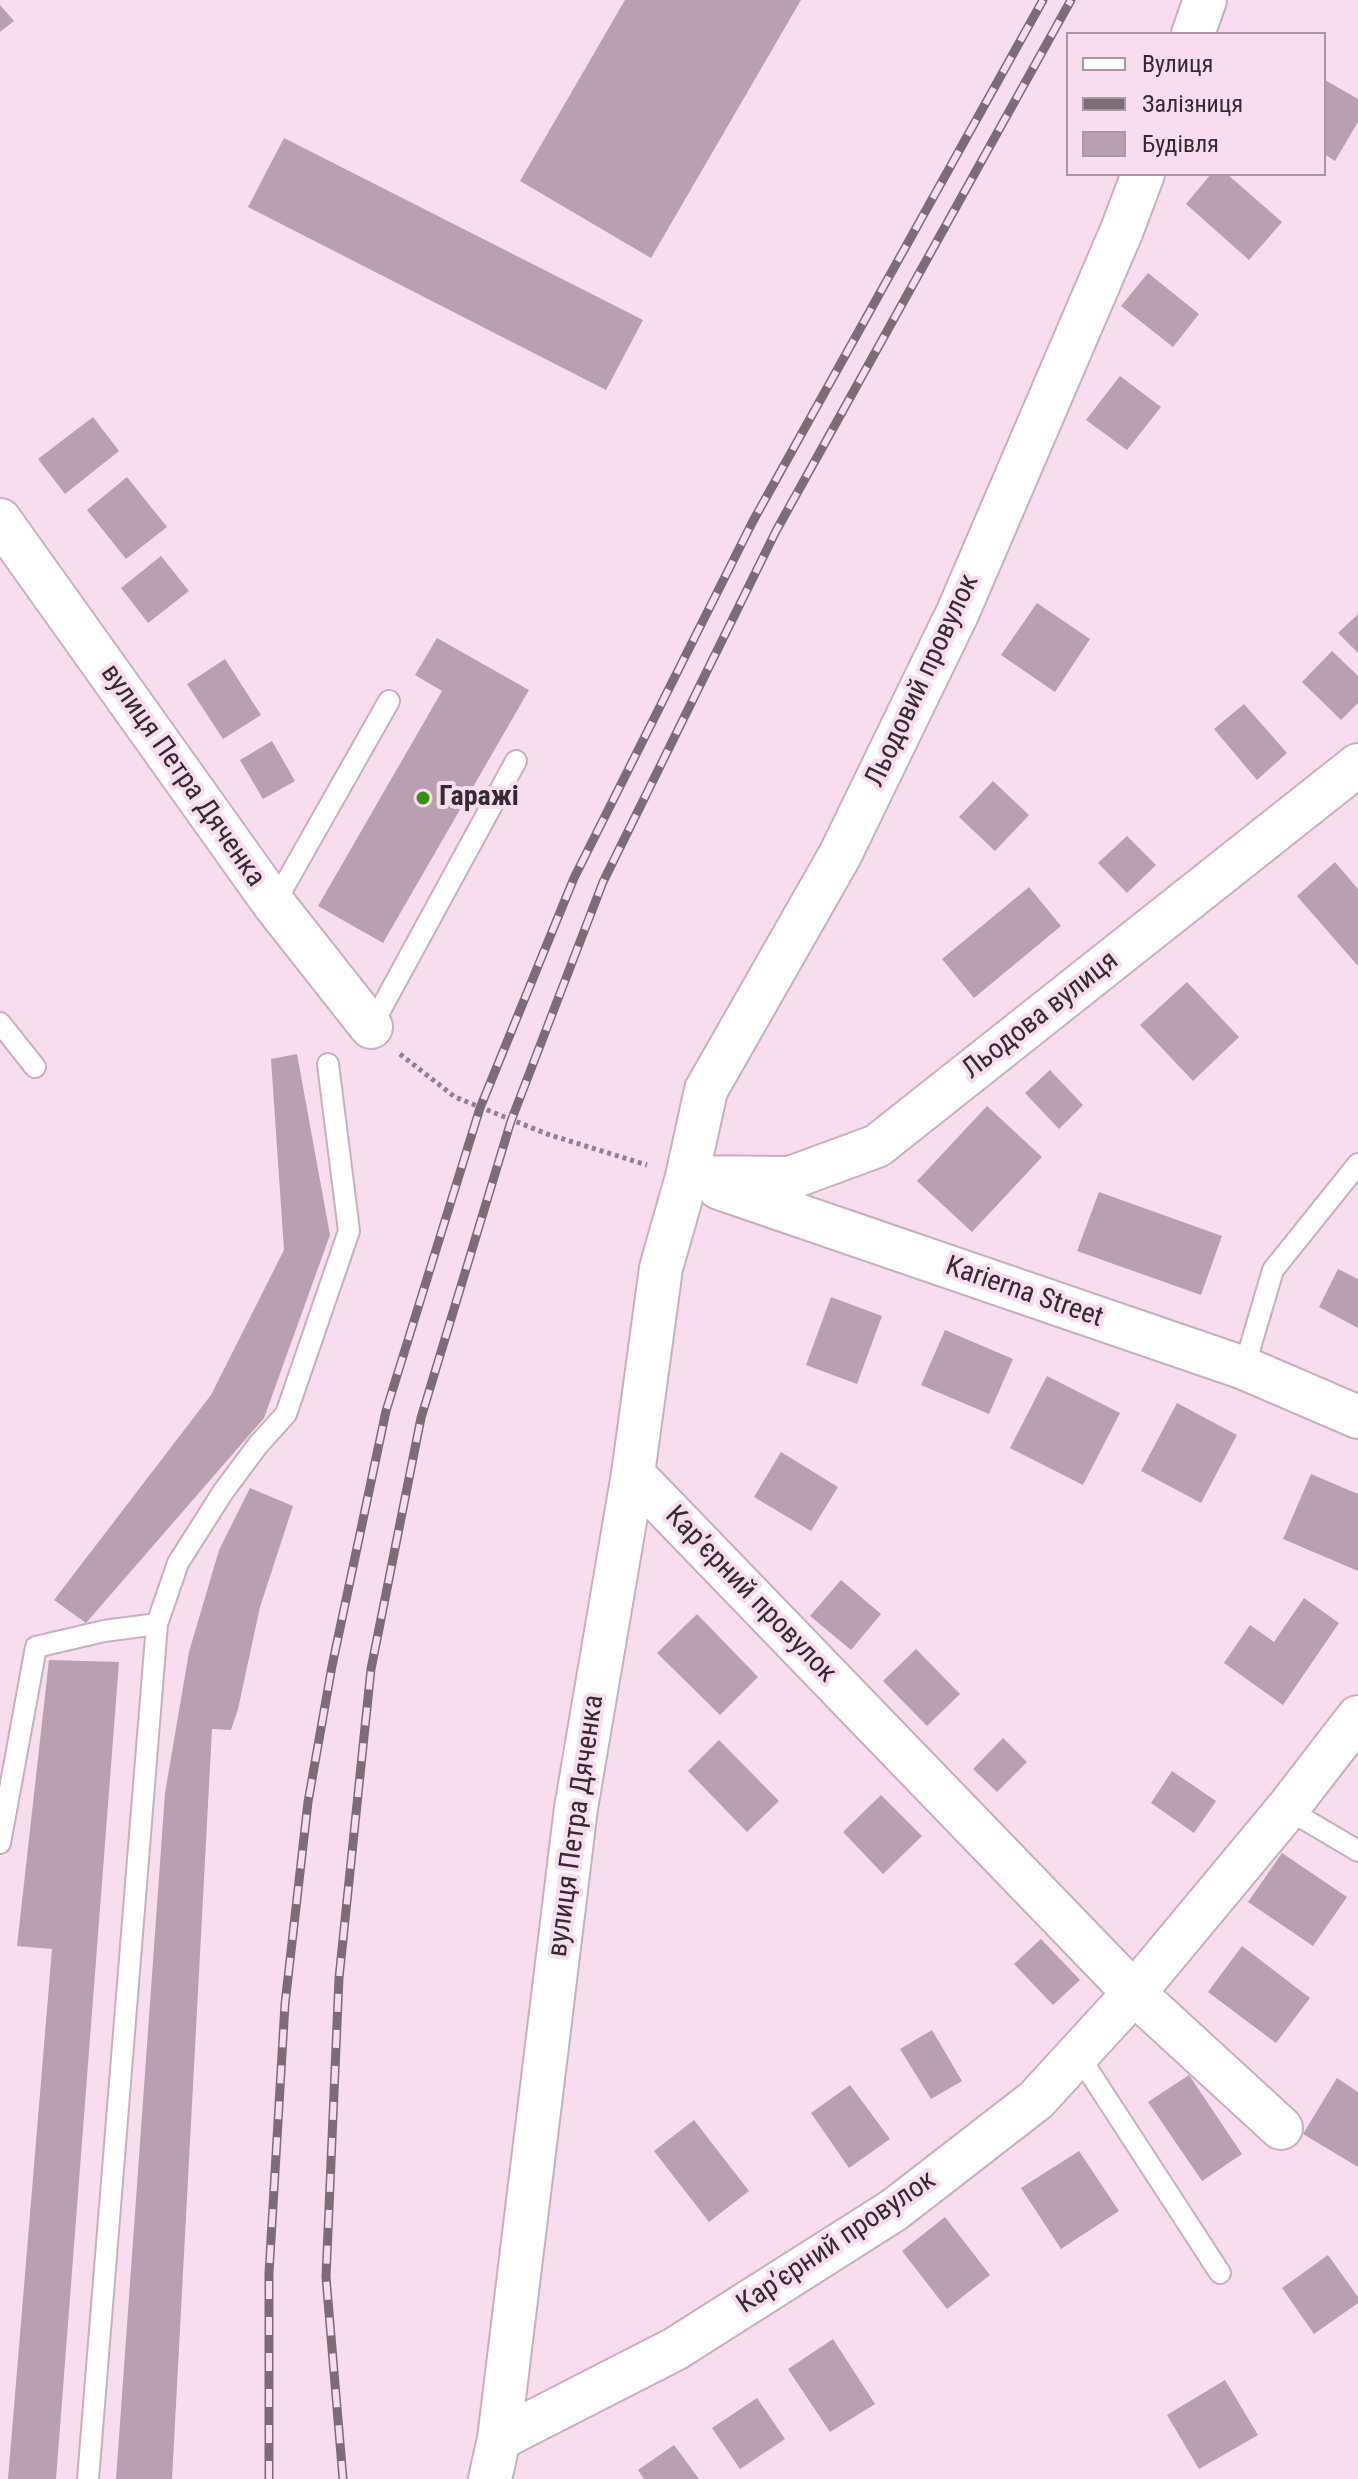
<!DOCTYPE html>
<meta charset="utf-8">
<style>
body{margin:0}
#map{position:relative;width:1358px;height:2479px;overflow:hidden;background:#f7ddee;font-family:"Roboto Condensed",sans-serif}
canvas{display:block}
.legend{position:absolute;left:1066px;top:32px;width:260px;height:144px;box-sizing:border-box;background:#f7ddee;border:2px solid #a996a2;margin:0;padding:10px 14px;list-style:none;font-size:24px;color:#342b31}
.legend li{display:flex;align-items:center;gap:16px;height:40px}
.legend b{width:40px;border:2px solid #a996a2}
</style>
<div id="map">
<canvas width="1358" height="2479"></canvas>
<ul class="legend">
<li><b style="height:10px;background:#fff"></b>Вулиця</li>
<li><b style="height:10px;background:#7c6c76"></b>Залізниця</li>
<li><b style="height:22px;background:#b8a0b0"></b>Будівля</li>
</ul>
</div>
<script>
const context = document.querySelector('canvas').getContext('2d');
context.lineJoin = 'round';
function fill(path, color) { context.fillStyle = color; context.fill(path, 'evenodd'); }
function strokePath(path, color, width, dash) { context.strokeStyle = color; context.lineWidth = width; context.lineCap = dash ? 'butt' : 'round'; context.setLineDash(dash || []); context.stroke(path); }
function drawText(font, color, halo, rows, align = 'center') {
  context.font = font + ' "Roboto Condensed",sans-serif'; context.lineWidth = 8; context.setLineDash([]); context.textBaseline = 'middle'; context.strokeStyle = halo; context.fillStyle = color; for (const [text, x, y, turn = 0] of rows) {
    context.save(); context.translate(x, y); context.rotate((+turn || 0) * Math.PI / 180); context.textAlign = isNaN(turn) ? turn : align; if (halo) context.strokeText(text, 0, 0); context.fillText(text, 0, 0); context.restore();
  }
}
const building = new Path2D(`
 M625,0H801L651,258L520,181Z
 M0,5L14,21L0,32Z
 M1325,80L1358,99V122L1335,161L1324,154Z
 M284,138L643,320L606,390L248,207Z
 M1211,174H1227L1282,222L1249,260L1186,204Z
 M1148,273L1199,314L1173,347L1121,306Z
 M1120,376L1161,407L1127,450L1086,420Z
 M93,417L119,451L65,494L38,459Z
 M127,477L167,527L126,559L87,510Z
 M161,556L189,591L148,623L121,588Z
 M1037,603L1090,639L1055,692L1001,655Z
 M1358,614V653L1338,633Z
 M437,638L529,690L383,943L318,906L442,691L415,675Z
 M1332,651L1358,676V703L1341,720L1302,682Z
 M225,659L261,715L223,739L187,684Z
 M1244,704L1287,753L1257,780L1214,729Z
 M272,741L295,781L263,799L240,760Z
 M993,781L1029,815L995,851L959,817Z
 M1127,836L1156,865L1127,893L1098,863Z
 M1335,862L1358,889V966L1297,896Z
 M1029,887L1061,926L974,998L942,959Z
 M1187,982L1239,1037L1193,1081L1140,1025Z
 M297,1054L330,1235L264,1418L86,1623L54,1600L211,1395L284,1250L271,1059Z
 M1050,1070L1083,1105L1059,1129L1025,1093Z
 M987,1106L1042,1157L972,1232L917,1181Z
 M1099,1192L1222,1236L1201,1295L1077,1251Z
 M1338,1269L1358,1279V1328L1319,1307Z
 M831,1297L882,1316L857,1384L806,1365Z
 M945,1330L1013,1359L989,1414L921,1385Z
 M1047,1376L1120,1413L1083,1485L1010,1448Z
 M1177,1403L1237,1435L1201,1503L1141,1471Z
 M781,1452L838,1487L811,1531L754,1497Z
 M1311,1474L1358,1494V1571L1283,1539Z
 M250,1488L293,1506L260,1607L238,1709L231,1730L212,1729L172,2479H116L165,1793L189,1652L219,1550Z
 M841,1580L881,1614L851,1650L810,1616Z
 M1304,1598L1339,1623L1283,1705L1224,1663L1250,1625L1274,1642Z
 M697,1614L758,1677L720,1715L657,1653Z
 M916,1649L960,1694L927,1726L883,1681Z
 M49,1660L119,1662L56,2479H8L52,1949L17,1946Z
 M1003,1738L1027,1762L997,1792L973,1769Z
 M719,1740L779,1801L747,1832L688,1771Z
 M1172,1771L1216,1801L1194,1833L1151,1803Z
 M881,1795L922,1836L883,1874L843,1832Z
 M1282,1853L1347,1897L1313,1946L1248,1902Z
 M1041,1939L1080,1980L1053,2005L1014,1964Z
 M1242,1946L1310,1998L1276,2043L1208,1992Z
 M932,2030L962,2081L931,2099L900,2049Z
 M1189,2075L1242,2154L1202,2181L1148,2102Z
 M1337,2078L1358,2092V2167L1303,2134Z
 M850,2085L890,2139L849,2168L811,2113Z
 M694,2120L749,2191L709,2222L654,2151Z
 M1079,2151L1119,2211L1061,2249L1021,2188Z
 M945,2217L990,2275L947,2309L902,2251Z
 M1328,2255L1358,2297V2303L1314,2334L1282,2288Z
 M833,2339L875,2404L830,2432L788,2369Z
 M1225,2380L1258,2435L1199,2469L1167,2415Z
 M757,2398L785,2439L740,2469L712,2428Z
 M674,2445L699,2479H644L638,2470Z`);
const path = new Path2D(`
 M400,1054L455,1097L547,1134L647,1165`);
const service = new Path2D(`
 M274,904L389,701
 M0,1023L35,1067
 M371,1027L516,761
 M1244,1368L1273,1270L1358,1164
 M1287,1809L1358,1851
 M0,1843L36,1647L104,1631L157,1624
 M1079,2056L1220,2273
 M88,2479L157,1624L178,1563L223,1492L258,1445L286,1414L349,1231L328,1064`);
const minor = new Path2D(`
 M1193,34L1205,0
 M0,520L274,904L371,1027
 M687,1177L790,1178L877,1146L1358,765
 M719,1188L1244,1368L1358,1417
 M633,1474L1134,1993L1281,2128
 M499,2439L675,2349L894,2210L1036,2100L1134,1993L1287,1809L1358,1717
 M490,2479L499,2439L576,1808L633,1474L661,1268L687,1177L706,1090L840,855L958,612L1122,230L1143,174`);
const rail = new Path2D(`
 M269,2479V2273L285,2004L308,1802L332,1666L386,1411L480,1108L574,878L753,521L1043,0
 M343,2479L326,2277L339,1978L371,1669L421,1418L511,1121L603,882L776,531L1071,0`);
const markers = [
 [423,798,8,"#37930b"]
];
const streetNames = [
 ["Льодовий провулок",923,681,-65],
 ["вулиця Петра Дяченка",182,776,55],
 ["Льодова вулиця",1041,1016,-38],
 ["Karierna Street",1024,1293,19],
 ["Карʼєрний провулок",750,1595,46],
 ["вулиця Петра Дяченка",577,1826,-82],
 ["Карʼєрний провулок",837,2243,-34]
];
const poiNames = [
 ["Гаражі",439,798]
];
fill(building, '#b8a0b0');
strokePath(service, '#c8afc0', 24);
strokePath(minor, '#c8afc0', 46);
strokePath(path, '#91808b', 5, [4, 4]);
strokePath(service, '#fff', 20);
strokePath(minor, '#fff', 42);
strokePath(rail, '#7c6c76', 9);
strokePath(rail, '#f7ddee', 6, [18]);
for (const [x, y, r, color] of markers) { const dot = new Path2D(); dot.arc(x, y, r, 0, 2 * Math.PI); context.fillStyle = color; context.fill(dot); strokePath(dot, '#f7ddee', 3); }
drawText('28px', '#342b31', '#f7ddee', streetNames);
drawText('bold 28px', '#342b31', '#f7ddee', poiNames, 'left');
</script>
